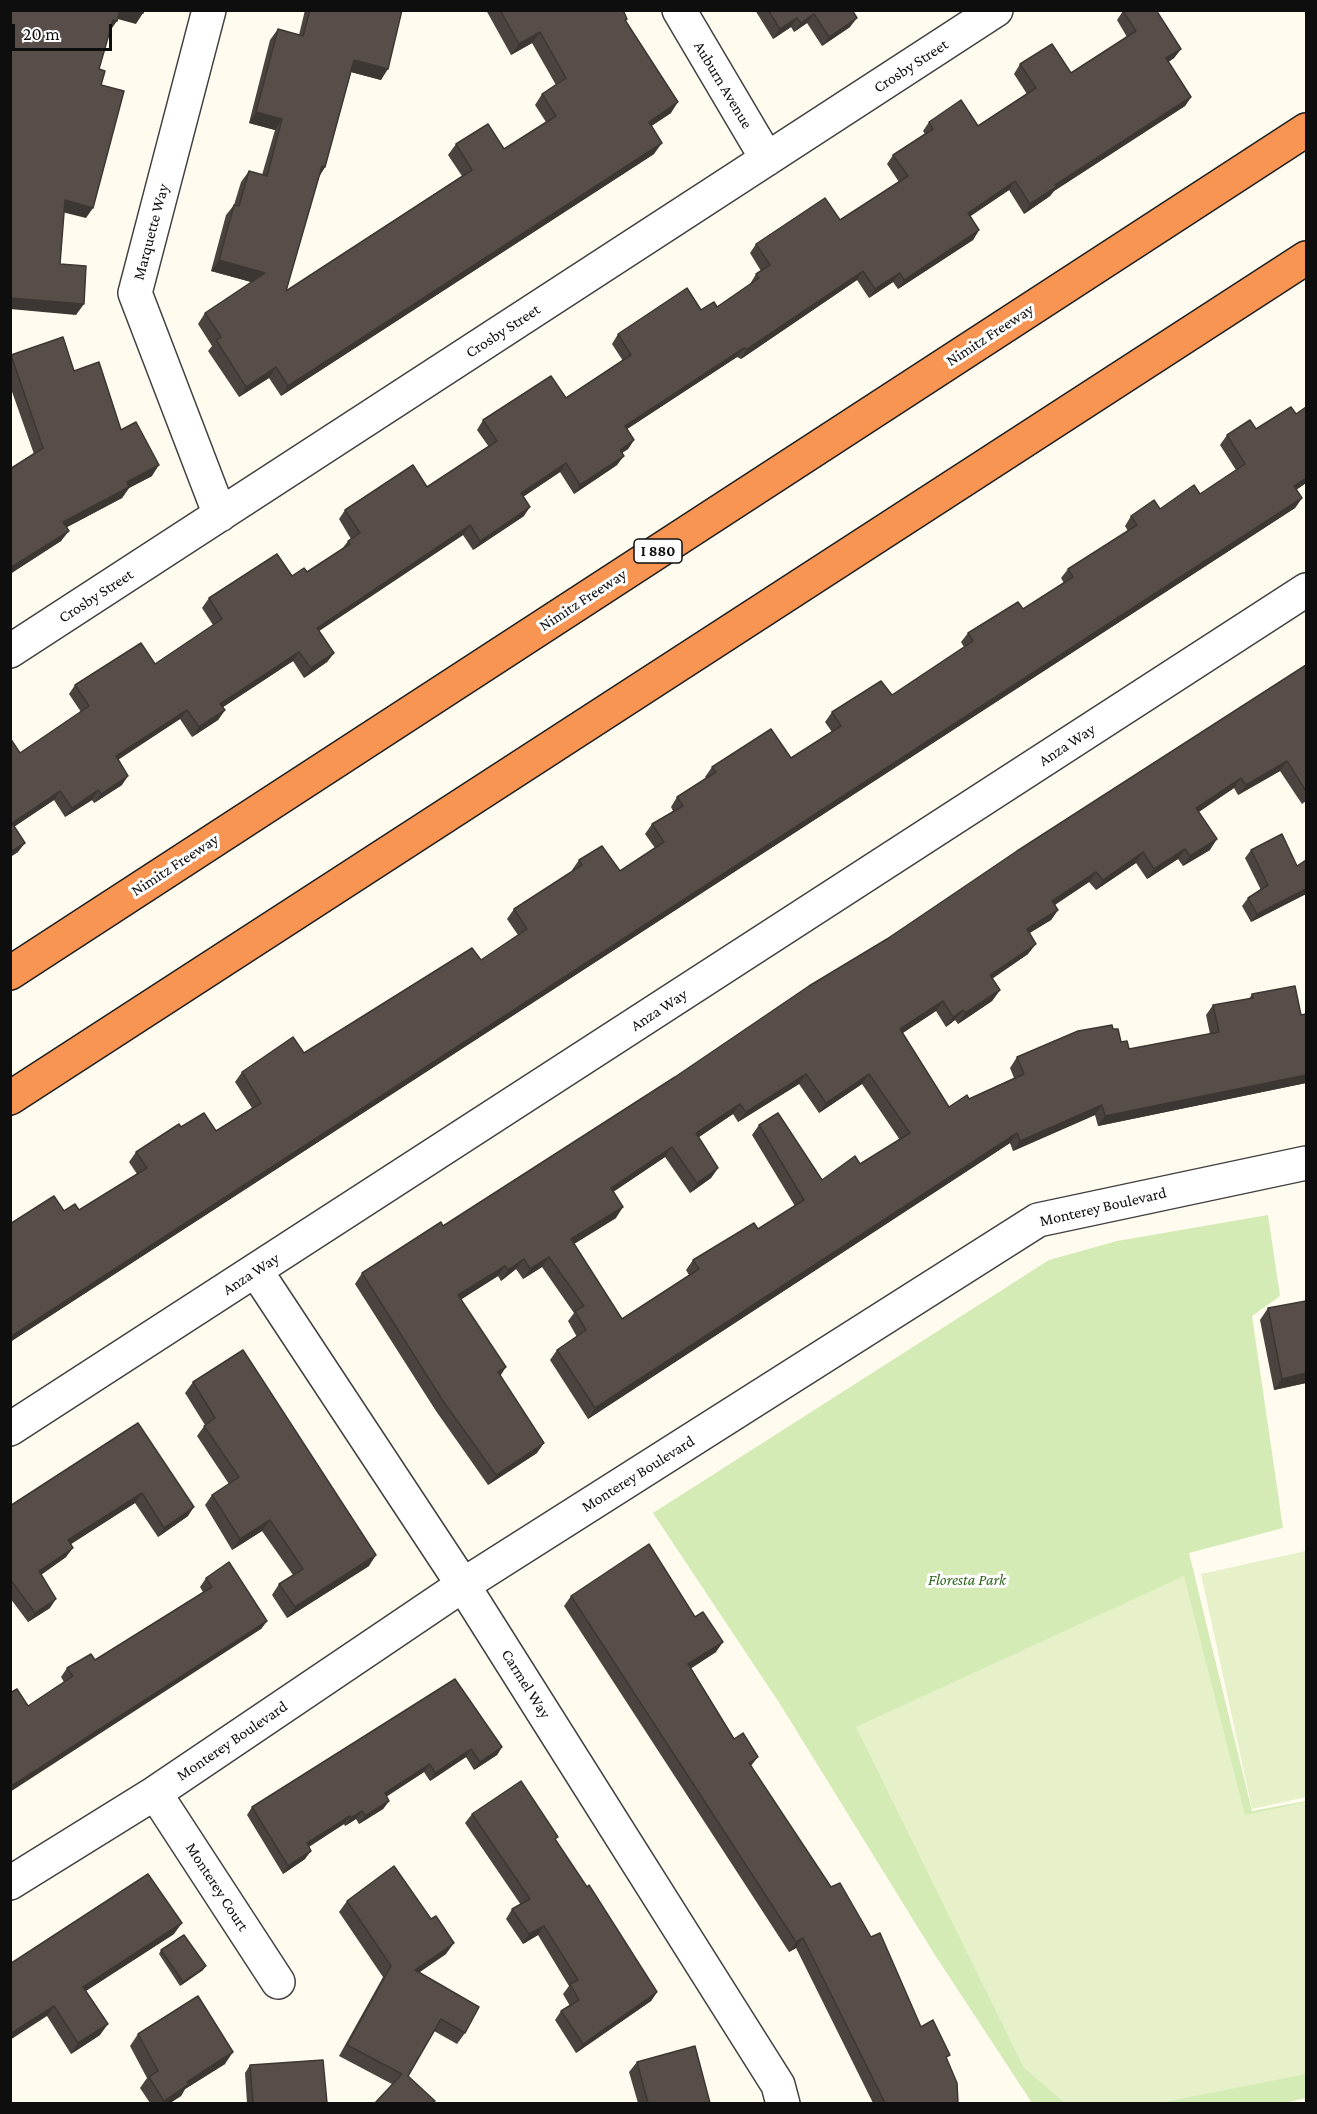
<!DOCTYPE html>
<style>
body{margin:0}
#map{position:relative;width:1317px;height:2114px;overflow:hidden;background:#fffbee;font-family:"Crimson Pro",serif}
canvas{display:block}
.frame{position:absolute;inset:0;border:12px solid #0e0e0e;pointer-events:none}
.scale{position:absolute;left:12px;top:24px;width:100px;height:27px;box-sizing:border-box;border:3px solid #0e0e0e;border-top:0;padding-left:8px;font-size:18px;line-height:21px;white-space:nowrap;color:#0e0e0e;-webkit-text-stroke:4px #fff;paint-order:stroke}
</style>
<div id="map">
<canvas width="1317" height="2114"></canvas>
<div class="frame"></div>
<div class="scale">20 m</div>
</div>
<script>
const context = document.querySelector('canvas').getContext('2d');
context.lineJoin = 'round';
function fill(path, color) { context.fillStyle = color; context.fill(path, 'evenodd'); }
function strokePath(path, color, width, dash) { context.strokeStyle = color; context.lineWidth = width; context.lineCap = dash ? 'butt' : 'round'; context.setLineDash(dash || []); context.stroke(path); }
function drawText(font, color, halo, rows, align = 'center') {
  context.font = font + ' "Crimson Pro",serif'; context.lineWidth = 6; context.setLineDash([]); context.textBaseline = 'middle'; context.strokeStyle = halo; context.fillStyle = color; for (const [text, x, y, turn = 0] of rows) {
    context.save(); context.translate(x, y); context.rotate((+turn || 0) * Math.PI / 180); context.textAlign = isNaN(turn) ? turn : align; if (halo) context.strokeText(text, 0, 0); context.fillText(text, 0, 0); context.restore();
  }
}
const green = new Path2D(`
 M1268,1215L1280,1296L1252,1316L1283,1528L1189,1553L1252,1811L1306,1801V2098L1280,2104L1032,2103L933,1952L780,1704L653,1513L1049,1260L1117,1241Z`);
const pitch = new Path2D(`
 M1306,1551V1797L1252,1809L1201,1574Z
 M1184,1576L1245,1815L1306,1802V2074L1160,2103H1065L1024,2068L856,1727Z`);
const street = new Path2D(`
 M209,10L135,293L220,515
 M679,10L767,159
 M10,651L996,10
 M256,1271L463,1585L778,2085L783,2104
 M10,1429L1306,590
 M155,1793L278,1982
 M10,1883L155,1793L463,1585L1038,1220L1306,1163`);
const highway = new Path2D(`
 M10,973L1306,130
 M10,1098L1306,258`);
const wall = new Path2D(`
 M305,10H402L381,80L351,72L325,167L319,177L286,291L462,176L448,155L456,144L504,149L546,122L535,105L542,94L556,85L532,43L511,55L486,10H623L627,19L626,21L671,113L651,126L654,154L281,396L269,378L239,397L208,351L212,346L198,324L205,313L252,282L211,271L226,215L234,205L241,182L249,171L262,175L275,130L249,123L270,40L278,29L299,35Z
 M755,10H852L850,27L822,46L807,23L794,32L791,27L773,39Z
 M1123,11L1181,49L1174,58L1168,62L1191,97L1185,106L1054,191L1050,196L1024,214L1009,190L970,216L979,230L973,240L898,289L893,282L869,298L857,280L741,359L737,357L627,429L634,440L628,449L622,453L617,465L574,494L560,472L523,497L524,516L473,550L463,535L319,631L334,653L327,662L304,678L293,661L223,707L225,710L218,720L192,737L180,719L118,760L122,785L94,803L92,800L65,817L54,800L14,827L18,852L10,857V738L20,753L81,712L69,694L75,685L155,664L213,625L202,608L209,598L307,572L342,549L348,541L351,539L339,519L345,510L427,487L489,447L477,430L483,420L566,398L623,361L612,344L618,334L701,310L717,307L750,284L756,274L761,271L750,253L756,244L840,220L899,182L887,164L893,155L925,134L923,131L929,122L978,126L1027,94L1014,74L1020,64L1071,73L1127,37L1117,20Z
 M11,355L74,371L121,430L152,476L129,488L122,498L67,527L61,541L10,574V469L34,454L10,386Z
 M1306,407V483L1296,490L1302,498L1295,508L10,1342L64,1211L79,1210L137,1174L129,1162L136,1152L181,1127L216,1131L252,1108L235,1082L242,1072L304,1053L481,960L518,935L507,919L514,909L573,871L572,870L579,860L620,871L655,848L645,834L652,824L673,811L671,807L677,797L706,778L705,777L712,767L791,758L832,732L825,722L832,712L892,695L964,647L961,642L968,633L1023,609L1064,583L1061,578L1068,569L1128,531L1125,526L1131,516L1160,509L1200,494L1236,470L1220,445L1227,435L1256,429L1296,414Z
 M1306,665V801L1302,804L1280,771L1238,795L1234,788L1199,812L1210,850L1183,866L1178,859L1147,879L1136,863L1096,890L1089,882L1055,905L1058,910L1051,920L1029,933L1028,954L992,979L1000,990L992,1001L958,1024L955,1020L946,1027L936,1011L903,1033L949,1107L969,1099L1014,1078L1010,1068L1017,1057L1113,1029L1121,1042L1129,1049L1210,1034L1206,1015L1213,1005L1249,999L1252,994L1301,1015L1306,1014V1083L1098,1126L1095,1115L1013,1151L1010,1143L588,1419L550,1360L557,1350L577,1337L568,1321L574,1313L542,1267L523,1279L516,1269L501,1281L498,1276L461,1299L500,1376L537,1453L488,1485L436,1411L355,1284L362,1273L443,1226L675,1077ZM799,1084L819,1113L862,1084L900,1140L860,1164L822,1180L759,1125L752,1135L795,1206L758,1229L693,1260L686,1270L689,1275L622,1319L574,1244L616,1218L613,1192L665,1157L690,1193L711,1178L718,1168L698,1137L733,1114L738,1122Z
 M1251,850L1297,866L1306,860V894L1251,922L1242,906L1248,898L1261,890L1245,858Z
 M1268,1308L1306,1383L1274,1390L1260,1320Z
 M193,1382L369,1566L287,1618L272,1595L279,1584L293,1575L262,1531L232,1550L205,1505L212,1495L229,1484L197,1436L205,1425L185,1393Z
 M138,1423L188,1516L158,1537L135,1503L70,1544L66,1557L41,1575L50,1608L28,1622L10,1598V1506Z
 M206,1578L267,1621L261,1629L28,1706L64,1682L61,1677L67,1668L95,1660L203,1592L200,1587Z
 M571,1596L716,1652L691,1668L751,1766L921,2027L947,2059L958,2103H873L796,1948L789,1952L564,1606Z
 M455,1679L502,1747L497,1755L474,1770L466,1757L430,1781L424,1772L386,1797L389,1801L383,1809L359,1824L356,1819L345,1826L344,1824L309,1847L305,1859L283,1874L247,1815L252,1807Z
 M472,1814L555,1840L657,1992L651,2001L576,2053L555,2020L561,2011L570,2006L563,1994L569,1986L538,1935L523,1944L506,1919L512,1909L521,1905L465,1823Z
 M347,1901L446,1954L419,1972L465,2033L457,2044L434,2031L408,2076L392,2084L339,2056L383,1977L339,1912Z
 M174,1934L86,1991L100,2035L71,2054L47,2016L10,1964Z
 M161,1950L203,1970L180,1986L159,1954Z
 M138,2034L225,2064L185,2089L181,2096L170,2103H150L140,2088L147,2078L130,2046Z
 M637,2062L710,2103H638L629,2072Z
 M250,2065L327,2103H247L245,2073Z`);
const shadedWall = new Path2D(`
 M119,10H133L143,13L136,24L114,18Z
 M814,14L807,23L794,32L801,23Z
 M797,18L791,27L773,39L780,29Z
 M857,18L850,27L822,46L829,37Z
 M113,20L117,21L110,31Z
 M540,32L532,43L511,55L519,44Z
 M1181,49L1174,58L1160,68L1166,58Z
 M354,60L388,69L381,80L347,71Z
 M1191,97L1185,106L1054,191L1050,196L1024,214L1030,204L1055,185Z
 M678,102L671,113L641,133L649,122Z
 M256,112L282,119L275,130L249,123Z
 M662,143L654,154L281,396L288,386Z
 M322,166L325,167L318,178Z
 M1015,181L1009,190L962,222L968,213Z
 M65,200L93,208L86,218L58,211Z
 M979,230L973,240L898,289L904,280Z
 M219,260L265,273L258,284L211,271Z
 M863,271L857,280L741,359L747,349Z
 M900,273L893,282L869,298L875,289Z
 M10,298L84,304L76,315L10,309Z
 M744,348L737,357L618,435L625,426Z
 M276,367L269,378L239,397L246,387Z
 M634,440L628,449L613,459L620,450Z
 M624,456L617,465L574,494L580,485Z
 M566,463L560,472L515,502L521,493Z
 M159,465L152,476L129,488L122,498L56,533L63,522L127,482Z
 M1306,478V483L1287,496L1294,486Z
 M1302,498L1295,508L10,1342V1337Z
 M530,507L524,516L473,550L480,541Z
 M470,525L463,535L310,637L317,628Z
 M69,531L61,541L10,574V568Z
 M299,652L293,661L214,713L220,704Z
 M334,653L327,662L304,678L311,668Z
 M187,710L180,719L109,765L116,756Z
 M225,710L218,720L192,737L199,727Z
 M1287,761L1280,771L1238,795L1246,785Z
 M128,776L122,785L94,803L101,794Z
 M1241,778L1234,788L1189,818L1196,808Z
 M98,790L92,800L65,817L72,808Z
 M60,791L54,800L10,829L12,823Z
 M1217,839L1210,850L1183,866L1190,856Z
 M25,843L18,852L10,857V852Z
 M1185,849L1178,859L1147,879L1154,869Z
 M1143,852L1136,863L1096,890L1103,880Z
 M1096,872L1089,882L1045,911L1052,901Z
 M1306,889V894L1251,922L1257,914Z
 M1058,910L1051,920L1020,939L1027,929Z
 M1036,944L1028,954L982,985L990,975Z
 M1000,990L992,1001L958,1024L965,1013Z
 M943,1001L936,1011L893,1039L900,1029Z
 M963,1010L955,1020L946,1027L953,1017Z
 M806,1074L799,1084L738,1122L746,1112Z
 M869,1074L862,1084L819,1113L826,1103Z
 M1306,1075V1083L1098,1126L1105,1116Z
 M740,1104L733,1114L689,1144L696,1133Z
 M1102,1105L1095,1115L1013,1151L1020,1141Z
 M1017,1133L1010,1143L588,1419L595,1408Z
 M672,1147L665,1157L604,1198L611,1188Z
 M718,1168L711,1178L690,1193L697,1183Z
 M623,1207L616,1218L564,1250L571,1239Z
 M549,1257L542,1267L523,1279L530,1269Z
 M524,1259L516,1269L501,1281L508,1270Z
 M505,1266L498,1276L451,1306L458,1295Z
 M506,1367L499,1378L498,1372Z
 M1306,1373V1383L1274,1390L1282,1379Z
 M544,1443L537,1453L488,1485L496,1475Z
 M142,1493L135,1503L62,1550L68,1540Z
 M194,1507L188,1516L158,1537L164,1528Z
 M270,1520L262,1531L232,1550L240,1539Z
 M73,1548L66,1557L32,1581L39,1571Z
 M376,1555L369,1566L287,1618L295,1607Z
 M56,1599L50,1608L28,1622L35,1613Z
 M267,1621L261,1629L10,1792V1787Z
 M723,1642L716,1652L681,1675L688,1664Z
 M502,1747L497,1755L474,1770L480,1762Z
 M471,1749L466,1757L430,1781L435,1773Z
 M758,1757L750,1767L749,1763Z
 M430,1764L424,1772L379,1801L385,1793Z
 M389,1801L383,1809L359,1824L365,1816Z
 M362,1811L356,1819L345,1826L351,1818Z
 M350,1816L344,1824L301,1851L307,1843Z
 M311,1851L305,1859L283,1874L288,1866Z
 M182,1923L174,1934L76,1997L83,1987Z
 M544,1926L538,1935L523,1944L529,1934Z
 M803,1938L796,1948L789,1952L796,1942Z
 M454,1943L446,1954L407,1981L415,1970Z
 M206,1966L203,1970L180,1986L183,1982Z
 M657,1992L651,2001L576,2053L583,2044Z
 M54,2006L47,2016L10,2040V2034Z
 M108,2024L100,2035L71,2054L78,2043Z
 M233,2052L225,2064L185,2089L181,2096L170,2103H162L187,2082Z`);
const building = new Path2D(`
 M10,10H120L117,21L113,20L99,69L105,71L101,85L124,91L93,208L65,200L60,264L86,266L84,304L10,298Z
 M133,10H144L143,13Z
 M310,10H402L388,69L354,60L325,167L322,166L286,291L472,170L456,144L488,124L504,149L556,116L542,94L566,78L540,32L519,44L500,10H623L627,19L625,20L678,102L649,122L662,143L288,386L276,367L246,387L216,340L221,337L205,313L265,273L219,260L234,205L239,206L249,171L267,176L282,119L256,112L278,29L303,36Z
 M768,10H852L857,18L829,37L814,14L801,23L797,18L780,29Z
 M1124,10H1156L1181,49L1166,58L1191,97L1055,185L1056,187L1030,204L1015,181L968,213L979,230L904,280L900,273L875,289L863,271L747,349L744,348L625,426L634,440L620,450L624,456L580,485L566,463L521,493L530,507L480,541L470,525L317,628L334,653L311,668L299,652L220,704L225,710L199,727L187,710L116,756L128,776L101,794L98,790L72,808L60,791L12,823L25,843L10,852V738L20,753L89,706L75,685L141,643L155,664L222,619L209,598L277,554L292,576L304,568L307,572L350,544L348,541L360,533L345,510L413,465L427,487L497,441L483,420L551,376L566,398L631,355L618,334L687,288L701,310L714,302L717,307L759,278L756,274L770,265L756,244L825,198L840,220L908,176L893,155L933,129L929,122L961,100L978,126L1036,88L1020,64L1052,44L1071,73L1136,31L1123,11Z
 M63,337L74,371L99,362L121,430L136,422L159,465L127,482L129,487L63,522L69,531L10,568V469L43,448L11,355Z
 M1291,407L1296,414L1306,407V478L1294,486L1302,498L10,1337V1224L54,1196L64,1211L75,1204L79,1210L147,1168L136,1152L179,1124L181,1127L204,1113L216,1131L261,1103L242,1072L293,1037L304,1053L472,948L481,960L527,929L514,909L582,865L579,860L602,846L620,871L664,842L652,824L683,806L677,797L716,772L712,767L771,729L791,758L841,726L832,712L881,681L892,695L973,641L968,633L1018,602L1023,609L1073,577L1068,569L1137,525L1131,516L1154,500L1160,509L1194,485L1200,494L1245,464L1227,435L1250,420L1256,429Z
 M1306,665V791L1287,761L1246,785L1241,778L1196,808L1217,839L1190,856L1185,849L1154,869L1143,852L1103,880L1096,872L1052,901L1058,910L1027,929L1036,944L990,975L1000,990L965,1013L963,1010L953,1017L943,1001L900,1029L949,1107L967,1095L969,1099L1024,1074L1017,1057L1078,1031L1112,1025L1113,1029H1118L1121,1042L1127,1041L1129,1049L1219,1032L1213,1005L1253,998L1252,994L1295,986L1301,1015L1306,1014V1075L1105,1116L1102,1105L1020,1141L1017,1133L595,1408L557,1350L586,1330L575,1311L584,1306L549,1257L530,1269L524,1259L508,1270L505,1266L458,1295L506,1367L498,1372L544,1443L496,1475L443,1401L362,1273L441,1222L443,1226L675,1077L809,986L887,939L1017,851ZM806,1074L826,1103L869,1074L910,1133L860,1164L855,1156L822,1180L778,1113L759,1125L804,1200L758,1229L754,1223L693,1260L699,1269L622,1319L571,1239L623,1207L611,1188L672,1147L697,1183L718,1168L696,1133L740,1104L746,1112Z
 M1282,834L1297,866L1306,860V889L1257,914L1248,898L1268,885L1251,850Z
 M1306,1301V1373L1282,1379L1268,1308Z
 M243,1350L376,1555L295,1607L279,1584L303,1569L270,1520L240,1539L212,1495L239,1477L204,1426L215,1418L193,1382Z
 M138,1423L194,1507L164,1528L142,1493L68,1540L73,1548L39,1571L56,1599L35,1613L10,1579V1506Z
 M649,1544L695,1617L703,1612L723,1642L688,1664L734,1739L743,1733L758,1757L749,1763L831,1887L840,1883L871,1937L880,1933L921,2027L933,2020L950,2055L946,2057L957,2083L958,2103H885L803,1938L796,1942L571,1596Z
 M229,1562L267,1621L10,1787V1693L17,1689L28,1706L73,1676L67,1668L91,1654L95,1660L212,1587L206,1578Z
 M455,1679L502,1747L480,1762L471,1749L435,1773L430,1764L385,1793L389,1801L365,1816L362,1811L351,1818L350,1816L307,1843L311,1851L288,1866L252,1807Z
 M521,1781L558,1837L555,1839L587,1887L589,1885L657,1992L583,2044L561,2011L579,2000L570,1984L578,1980L544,1926L529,1934L512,1909L530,1899L472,1814Z
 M394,1866L431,1919L436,1916L454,1943L415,1970L479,2007L465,2033L441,2019L408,2076L435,2101L433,2103H375L402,2074L347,2045L391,1966L347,1901Z
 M148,1874L182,1923L83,1987L108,2024L78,2043L54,2006L10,2034V1964Z
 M184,1935L206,1966L183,1982L161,1950Z
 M198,1996L233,2052L187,2082L189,2084L164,2101L149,2077L158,2071L138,2034Z
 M695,2046L710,2103H648L637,2062Z
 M323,2060L327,2103H253L250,2065Z`);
const shields = [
 [658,551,48]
];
const shieldNames = [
 ["I 880",658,551]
];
const streetNames = [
 ["Crosby Street",911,66,-33],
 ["Auburn Avenue",723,85,59],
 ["Marquette Way",151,232,-75],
 ["Crosby Street",503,331,-33],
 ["Nimitz Freeway",990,335,-33],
 ["Crosby Street",96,596,-33],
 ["Nimitz Freeway",583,600,-33],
 ["Anza Way",1067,745,-33],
 ["Nimitz Freeway",175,865,-33],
 ["Anza Way",659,1010,-33],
 ["Monterey Boulevard",1103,1207,-13],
 ["Anza Way",251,1274,-33],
 ["Monterey Boulevard",638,1474,-32],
 ["Carmel Way",526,1684,58],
 ["Monterey Boulevard",232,1741,-34],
 ["Monterey Court",217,1887,57]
];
const parkNames = [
 ["Floresta Park",967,1580]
];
fill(green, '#d4ebb6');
fill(pitch, '#e6f1c9');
strokePath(street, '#414141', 36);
strokePath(highway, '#1f1f1f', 36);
strokePath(street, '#fff', 33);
strokePath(highway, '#f89553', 33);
fill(wall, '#4b433f');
fill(shadedWall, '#3d3733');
fill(building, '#574e49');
strokePath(building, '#3d3733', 1.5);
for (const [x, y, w] of shields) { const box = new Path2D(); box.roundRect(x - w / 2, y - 12, w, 24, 4.5); context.fillStyle = '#fff'; context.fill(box); strokePath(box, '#0e0e0e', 1.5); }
drawText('bold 15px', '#0e0e0e', null, shieldNames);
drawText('16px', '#0e0e0e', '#fff', streetNames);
drawText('italic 16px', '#30671c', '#fff', parkNames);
</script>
